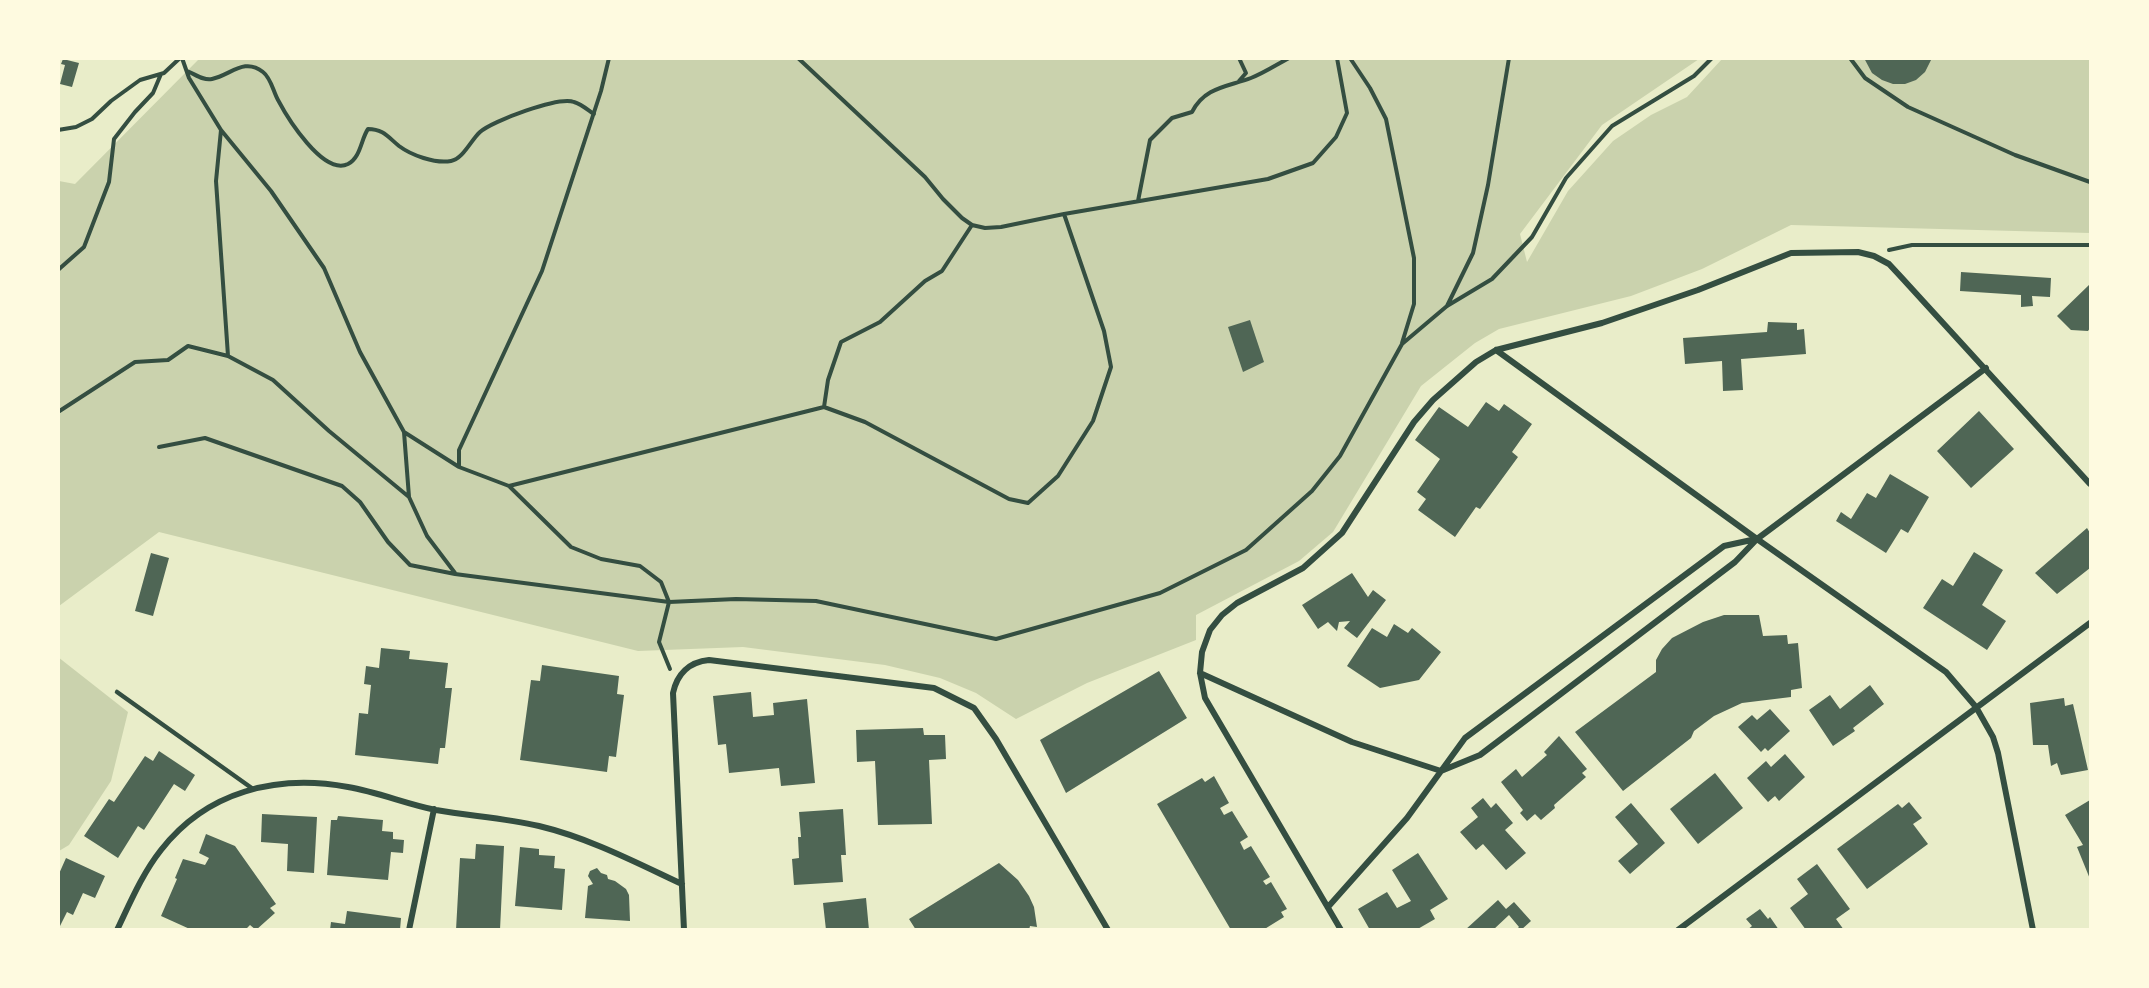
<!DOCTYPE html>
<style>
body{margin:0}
#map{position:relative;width:2149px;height:988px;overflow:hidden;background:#e9edc9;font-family:"Source Sans 3",sans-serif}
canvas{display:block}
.frame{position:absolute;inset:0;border:60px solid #fefae0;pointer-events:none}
</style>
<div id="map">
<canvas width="2149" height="988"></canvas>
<div class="frame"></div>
</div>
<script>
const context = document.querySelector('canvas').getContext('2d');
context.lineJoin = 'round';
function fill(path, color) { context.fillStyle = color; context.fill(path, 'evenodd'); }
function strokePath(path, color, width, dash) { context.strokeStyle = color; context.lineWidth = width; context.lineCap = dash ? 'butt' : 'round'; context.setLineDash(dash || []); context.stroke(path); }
const green = new Path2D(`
 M199,59H1699L1602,125L1520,234L1527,262L1568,191L1613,141L1651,115L1687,97L1722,59H2090V233L1791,225L1702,269L1631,296L1499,329L1475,343L1421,386L1333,532L1299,561L1196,615V640L1087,683L1016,719L976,693L940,678L885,665L743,647L638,651L159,532L59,606V181L75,184Z
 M58,657L128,712L111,781L69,845L59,851Z`);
const building = new Path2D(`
 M1864,58H1932L1925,72L1916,80L1905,84H1893L1882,80L1872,73Z
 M63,59L79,63L72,87L60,84L65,65L61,64Z
 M1961,272L2051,278L2050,297L2032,296L2033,306L2021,307V295L1960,291Z
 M2090,284V328L2088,331L2071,330L2057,316Z
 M1250,320L1264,362L1243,372L1228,327Z
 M1768,322L1797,323V330L1804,329L1806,354L1741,359L1743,390L1723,391L1722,361L1685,364L1683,338L1767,332Z
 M1486,402L1499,411L1504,404L1532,424L1512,452L1518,457L1480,509L1476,507L1455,537L1418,510L1426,499L1417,492L1440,459L1415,440L1439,407L1468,427Z
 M1979,411L2014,449L1971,488L1937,451Z
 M1890,474L1929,497L1908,533L1901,529L1886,553L1836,521L1841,512L1851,519L1867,493L1876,498Z
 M2087,528L2090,533V568L2057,594L2035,573Z
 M1974,552L2003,570L1982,605L2006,621L1987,650L1923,608L1942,579L1953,586Z
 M151,553L169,558L153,616L135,611Z
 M1352,573L1368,597L1373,590L1386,600L1357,638L1344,628L1350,621L1339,622L1337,631L1328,622L1318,629L1302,605Z
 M1724,615H1759L1763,636L1787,635L1788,644L1798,643L1802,688L1791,690V697L1742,703L1714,716L1694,731L1691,738L1623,791L1575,732L1656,672V660L1662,649L1672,638L1703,622Z
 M1394,624L1408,633L1412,628L1441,652L1419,680L1380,688L1347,666L1372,628L1387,637Z
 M381,648L410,651L409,659L448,663L445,688H452L445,748H440L438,764L355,755L359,713L368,714L371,685L364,684L366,666L379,668Z
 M542,665L619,676L617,694L624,695L616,757L609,756L607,772L520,760L531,680L540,681Z
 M1159,671L1187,718L1066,793L1040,740Z
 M1870,685L1884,704L1853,728L1855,731L1833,746L1809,710L1830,695L1840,709Z
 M751,692L753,717L774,715L773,703L807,699L815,783L781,786L779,768L729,773L726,744L718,745L713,696Z
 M2064,698L2065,706L2073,704L2088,770L2061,775L2057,763L2051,766L2048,745H2033L2030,703Z
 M1770,709L1790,731L1768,751L1765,748L1761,752L1738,727L1752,715L1757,720Z
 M923,728L924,735H945L946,759L929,760L932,824L878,825L875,761L857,762L856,730Z
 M1559,736L1587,769L1582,773L1586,777L1554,805L1555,808L1541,820L1535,814L1527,821L1520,813L1523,810L1501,782L1516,769L1522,777L1547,755L1544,752Z
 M159,751L195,775L185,791L174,784L144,830L138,826L118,858L84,836L109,799L114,802L145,756L153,761Z
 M1785,754L1805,777L1779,801L1775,796L1768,802L1747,778L1766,761L1771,767Z
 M1715,773L1743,808L1698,844L1670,809Z
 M1214,776L1229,803L1220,808L1224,815L1232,811L1248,837L1240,842L1244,850L1251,846L1270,877L1263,881L1266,885L1271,882L1287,909L1281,912L1284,917L1263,930H1231L1157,804L1202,778L1205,782Z
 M1483,798L1491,808L1496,803L1513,823L1505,830L1526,853L1506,870L1483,844L1476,850L1460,832L1478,817L1471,808Z
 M2090,800V879L2077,847L2083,845L2065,815Z
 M1909,802L1922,818L1913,824L1928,844L1867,889L1837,849L1898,804L1902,808Z
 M1631,803L1665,843L1630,874L1618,861L1638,844L1615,817Z
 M843,809L846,855H841L843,882L794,885L792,859L799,858L798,837H801L799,812Z
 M262,814L317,817L314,873L287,871L288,844L261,842Z
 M338,816L383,820L382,831L393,832V839L404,840L403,853L391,852L388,880L327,875L331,820H337Z
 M206,834L235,846L276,904L270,908L275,913L256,930L250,925L245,930H192L161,916L177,879L175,878L183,859L205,865L209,858L199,853Z
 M476,844L504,846L500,930H456L460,858L475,859Z
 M520,847L539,849V855L555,856L554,868L565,869L562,910L515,906Z
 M1418,853L1448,899L1430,910L1435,919L1416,930H1370L1358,909L1387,892L1397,908L1411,901L1392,870Z
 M66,858L105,876L95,898L83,893L73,915L67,912L58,930V876Z
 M999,863L1018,880L1029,896L1034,907L1037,927L1030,926L1029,930H916L909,919Z
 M1817,864L1850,909L1836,919L1844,930H1806L1790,908L1808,894L1797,879Z
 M597,868L601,873L607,875L608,879L615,881L626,889L629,895L630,921L585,918L588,886L593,884L588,876L590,871Z
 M866,898L869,930H826L823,903Z
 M1498,900L1506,909L1514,902L1531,921L1521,930H1516L1519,927L1509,915L1493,930H1465Z
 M1760,909L1768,919L1770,917L1779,930H1747L1752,926L1746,919Z
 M347,911L401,918L400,930H330L331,922L345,924Z`);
const path = new Path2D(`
 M182,58L189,78L221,130L271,191L324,268L360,352L404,432L459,467L509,486L571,547L601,559L640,566L661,582L669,602L736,599L816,601L996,639L1160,593L1246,550L1312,491L1340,456L1402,344L1447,306L1492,279L1532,237L1566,178L1612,126L1694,76L1712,58
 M1239,58L1246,73L1239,81
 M1350,58L1370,88L1386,119L1414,258V304L1402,343
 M1850,58L1865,78L1908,107L2015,155L2090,182
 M187,71C195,74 203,81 212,79C231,75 244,57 263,72C271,78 273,91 278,100C287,117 323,176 348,164C361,157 361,139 368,129C383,129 388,137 399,146C411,155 435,164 451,161C463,159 471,140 480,132C492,121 559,96 574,102C581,104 588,110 594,114
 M58,130L76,127L92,119L111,101L140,80L164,73L180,58
 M1138,201L1150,140L1172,118L1192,112C1205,87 1227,87 1251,78C1264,73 1276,65 1289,58
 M1064,214L1268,179L1313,163L1336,137L1347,113L1337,58
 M1889,250L1912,245H2090
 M58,270L84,247L109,182L114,139L135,112L153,93L161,74
 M1447,306L1473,253L1488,185L1509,58
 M228,356L273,380L329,431L409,497L404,432
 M824,407L828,380L841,342L880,322L925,281L942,271L972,225
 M58,412L135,362L168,360L188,346L228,356L216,181L221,130
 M159,447L205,438L342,486L360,502L388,542L410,565L455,574L669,602L659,642L670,669
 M459,467V450L542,271L601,91L609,58
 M509,486L824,407L865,422L1009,499L1028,503L1058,476L1093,421L1111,367L1104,331L1064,214L1001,227L985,228L972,225L962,218L943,199L925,177L798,58
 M409,497L427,536L455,573`);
const service = new Path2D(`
 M117,692L253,789`);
const minor = new Path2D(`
 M1496,350L1757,539L1946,672L1976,707L1993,737L1998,753L2033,930
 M1200,673L1352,742L1441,771L1480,755L1735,562L1757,539L1986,368
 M1328,907L1407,818L1465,738L1724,546L1756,539
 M117,930C130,903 142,874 161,850C207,791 277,774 348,787C378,792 406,804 436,810C470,816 505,818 539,826C589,838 635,862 682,884
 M409,930L434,809
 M684,930L673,693C677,674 689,662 709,660L934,688L974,708L996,739L1108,930
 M1341,930L1205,698L1200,673L1202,652L1210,630L1222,615L1237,603L1303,568L1342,533L1414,422L1433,400L1476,362L1496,350L1602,323L1698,290L1791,253L1858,252L1874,256L1889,264L1902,278L2090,484
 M1678,930L2090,623`);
fill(green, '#cad2ad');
fill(building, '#4f6655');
strokePath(path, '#344e41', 4);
strokePath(service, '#344e41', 4.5);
strokePath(minor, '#344e41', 6);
</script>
